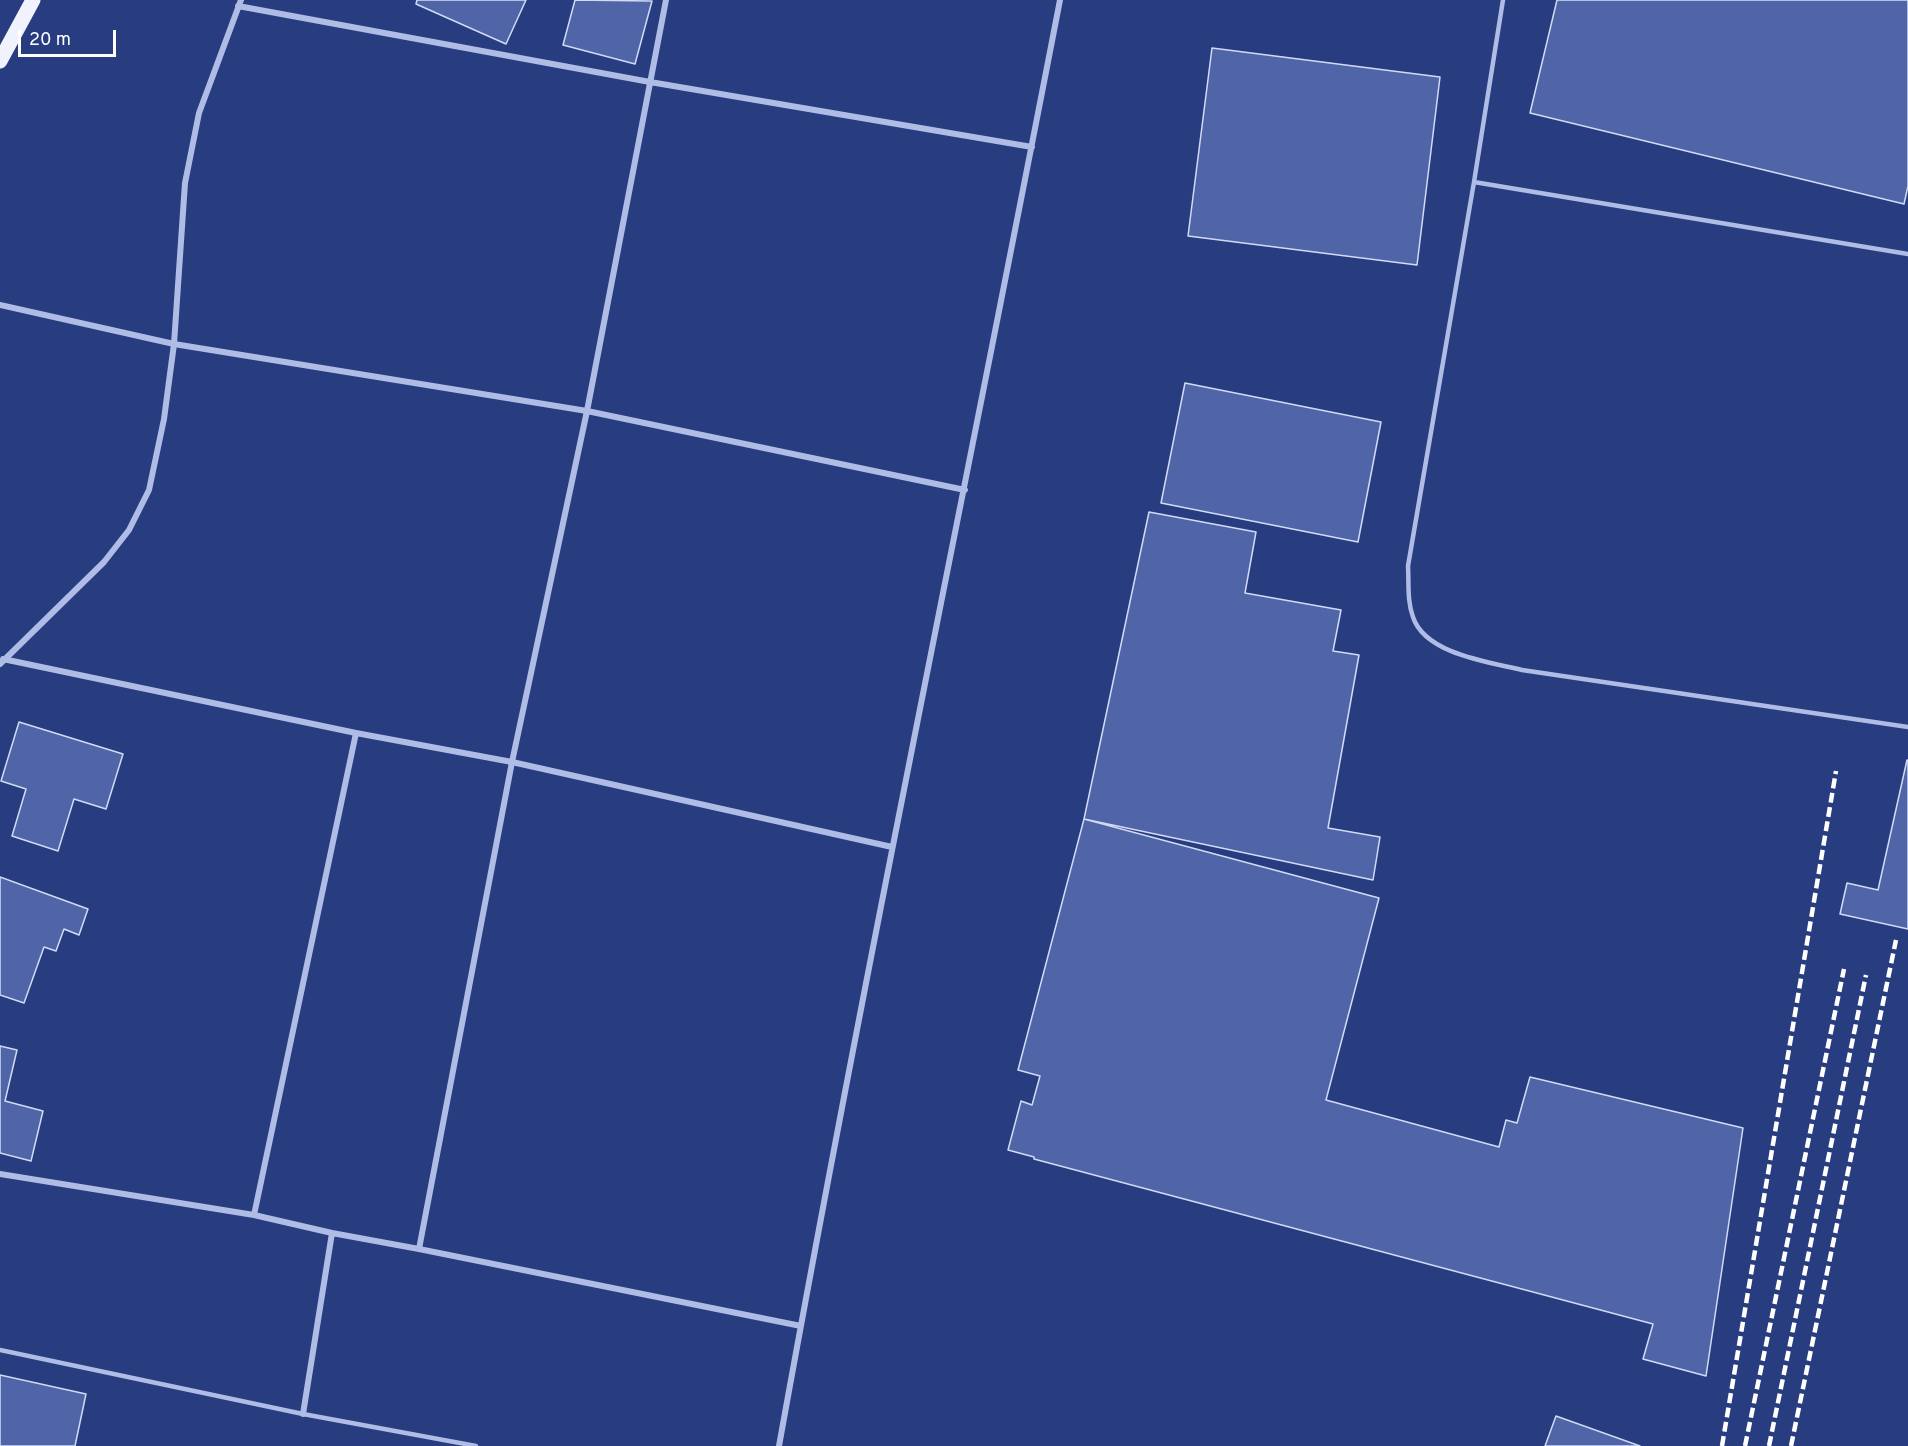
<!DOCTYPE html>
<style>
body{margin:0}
#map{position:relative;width:1908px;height:1446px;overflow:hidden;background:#283c80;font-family:Overpass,sans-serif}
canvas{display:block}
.scale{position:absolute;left:18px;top:30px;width:98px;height:27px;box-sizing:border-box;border:3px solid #fff;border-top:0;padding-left:8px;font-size:18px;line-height:21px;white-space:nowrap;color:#fff;-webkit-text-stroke:4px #283c80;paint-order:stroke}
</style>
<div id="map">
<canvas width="1908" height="1446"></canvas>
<div class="scale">20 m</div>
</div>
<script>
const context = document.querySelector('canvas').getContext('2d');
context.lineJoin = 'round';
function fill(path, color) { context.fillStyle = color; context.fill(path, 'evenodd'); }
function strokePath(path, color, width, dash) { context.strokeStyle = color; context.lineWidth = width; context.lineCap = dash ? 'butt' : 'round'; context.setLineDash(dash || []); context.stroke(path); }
const building = new Path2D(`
 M417,0H526L506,44L416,4Z
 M575,0L652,1L635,64L563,45Z
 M1557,0H1908V186L1904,204L1530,113Z
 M1212,48L1440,77L1417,265L1188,236Z
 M1185,383L1381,422L1358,542L1161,503Z
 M1149,512L1256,532L1245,593L1341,610L1333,651L1359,655L1328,828L1380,837L1373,880L1084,819Z
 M19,722L123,754L106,809L74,799L58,851L12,836L26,789L1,781Z
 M1907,760H1908V929L1840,914L1847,883L1878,890Z
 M1084,819L1379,898L1326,1100L1499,1147L1506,1120L1517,1123L1530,1077L1743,1128L1706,1376L1643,1359L1653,1324L1034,1159V1157L1008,1150L1021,1101L1032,1105L1040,1076L1018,1070Z
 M0,877L88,909L79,935L64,929L56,951L44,947L24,1003L0,995Z
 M0,1046L17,1050L5,1101L43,1111L31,1161L0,1153Z
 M0,1375L86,1394L75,1446H0Z
 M1556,1416L1640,1446H1545Z`);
const lane = new Path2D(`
 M1503,0L1474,182L1408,566C1409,583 1407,601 1413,617C1425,654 1489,662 1522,670L1908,727
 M1474,182L1908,254
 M0,1350L303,1414L476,1446`);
const street = new Path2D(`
 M238,6L650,82L1032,147
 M0,305L174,344L587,411L965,490
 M3,659L356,733L512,762L892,847
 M0,664L104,562L129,530L149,490L164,419L174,344L185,183L199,113L241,0
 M0,1174L254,1215L332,1233L419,1249L801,1326
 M254,1215L356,733
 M419,1249L512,762L587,411L666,0
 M303,1414L332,1233
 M779,1446C866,963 967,482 1060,0`);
const primary = new Path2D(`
 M0,61L33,0`);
const rail = new Path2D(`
 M1722,1446L1836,771
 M1745,1446L1844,969
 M1769,1446L1866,975
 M1791,1446L1896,940`);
fill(building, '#5065a8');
strokePath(building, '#d2dbf5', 1.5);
strokePath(lane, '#afbde6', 4.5);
strokePath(street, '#afbde6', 6);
strokePath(primary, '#f0f2fd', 15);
strokePath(rail, '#fff', 4.5, [10, 4.5]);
</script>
